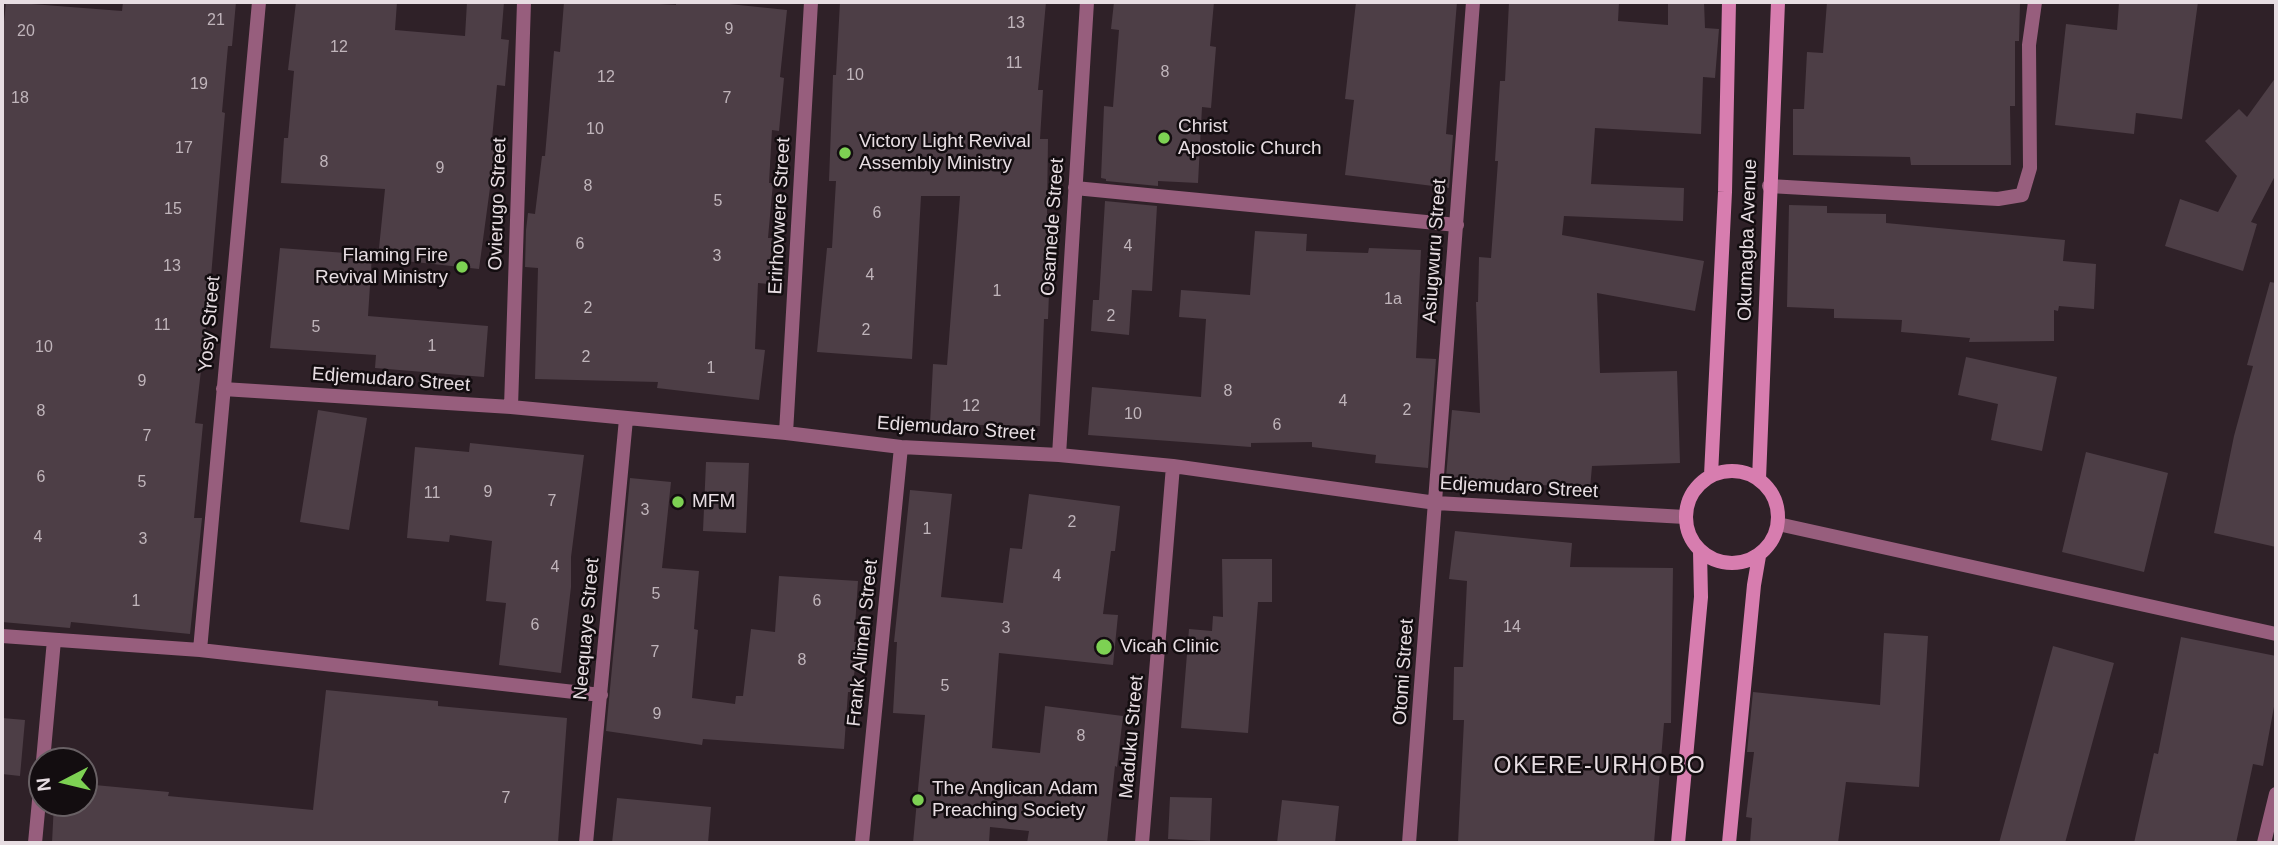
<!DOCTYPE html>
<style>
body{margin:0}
#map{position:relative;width:2278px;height:845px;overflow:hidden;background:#2f2128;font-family:Arial,sans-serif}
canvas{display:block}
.frame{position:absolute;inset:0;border:4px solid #e7dde2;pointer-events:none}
.north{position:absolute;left:28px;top:747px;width:70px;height:70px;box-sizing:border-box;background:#130d10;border:2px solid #686064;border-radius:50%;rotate:263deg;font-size:19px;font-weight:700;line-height:28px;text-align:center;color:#e7dde2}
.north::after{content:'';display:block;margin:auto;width:24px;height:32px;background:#7dd153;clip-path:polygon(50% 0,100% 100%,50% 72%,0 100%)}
</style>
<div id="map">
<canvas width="2278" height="845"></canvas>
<div class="frame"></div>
<div class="north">N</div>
</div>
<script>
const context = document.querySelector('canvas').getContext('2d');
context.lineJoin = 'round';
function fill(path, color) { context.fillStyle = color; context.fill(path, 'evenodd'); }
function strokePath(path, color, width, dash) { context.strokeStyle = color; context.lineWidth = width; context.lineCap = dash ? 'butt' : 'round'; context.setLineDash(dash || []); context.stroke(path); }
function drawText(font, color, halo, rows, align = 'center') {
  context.font = font + ' Arial,sans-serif'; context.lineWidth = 5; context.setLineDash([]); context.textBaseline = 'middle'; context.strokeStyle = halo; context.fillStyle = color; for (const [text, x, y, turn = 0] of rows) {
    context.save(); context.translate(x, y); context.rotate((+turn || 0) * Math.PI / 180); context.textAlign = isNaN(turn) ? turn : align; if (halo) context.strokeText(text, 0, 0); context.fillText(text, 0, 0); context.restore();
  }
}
const building = new Path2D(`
 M6,2L122,11L123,2H236L232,46H228L222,112L225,113L209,300L195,423L203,424L194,518H202L190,634L71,622L70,628L2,622V41Z
 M296,2H397L395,30L465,36L467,2H504L501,39L509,40L505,86L497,85L491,150L495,151L479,269L378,258L385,189L281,183L284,138H288L294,71L288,70Z
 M564,2H627L676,5V2H710L787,10L780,77L784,78L779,131L772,130L769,183H773L768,238H772L769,284L758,283L755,349L765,350L759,400L657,388L658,382L535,379L538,268L525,267L526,230L528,213L535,214L542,156H545L554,51L560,52Z
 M840,2H1046L1038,90H1043L1040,139H1048L1047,214L1050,215L1046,268H1050L1048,319H1044L1040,426L930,424L933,364L947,365L960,196H921L912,359L817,352L827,248H832L836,181H829L833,75H836Z
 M1114,2H1214L1210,46L1216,47L1211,108L1202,107L1198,183L1158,181V186L1106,181V179L1101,178L1104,106L1113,107L1119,30L1111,29Z
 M1356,2H1457L1446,134L1453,135L1449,188L1345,175L1354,100L1345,99Z
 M1509,2H1619L1618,21L1668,25V2H1704L1705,28L1719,29L1715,78L1703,77L1701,134L1595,128L1591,184L1684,188L1683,221L1564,216L1562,235L1704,261L1695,311L1597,293L1600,373L1677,371L1680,463L1592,466L1590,489L1446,477L1452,410L1480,413L1476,302H1478L1479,257L1491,258L1498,161H1495L1500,81H1505Z
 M1827,2H2020L2019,41H2015V106H2010L2011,165H1911L1910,157L1793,155V109H1804L1807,52L1823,53Z
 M2119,2H2198L2182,119L2136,113L2134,134L2055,125L2066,24L2117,30Z
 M2276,77V174L2251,222L2257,224L2243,271L2165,246L2180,199L2218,212L2237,176L2205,141L2239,109L2247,117Z
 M1105,201L1157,206L1152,291L1132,290L1129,335L1091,331L1093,300H1099Z
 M1789,205L1827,206V213L1886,214V223L2065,240L2063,261L2096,264L2094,309L2059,306L2058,311L2054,310V341L1969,342L1970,338L1901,332L1902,320L1834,318V309L1787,307Z
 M1255,231L1307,234L1306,251L1368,253L1369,248L1421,250L1416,358L1436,359L1428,468L1375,463L1376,455L1312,447V442L1251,443V447L1088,435L1092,387L1201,397L1206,319L1179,317L1181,290L1250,295Z
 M280,248L372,255L368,316L488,326L484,377L375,368L376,355L270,348Z
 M2270,282L2276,283V547L2214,533L2234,436L2253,366L2247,365Z
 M1966,357L2057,377L2042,451L1991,440L1998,404L1958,395Z
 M318,410L367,418L349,530L300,522Z
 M470,443L584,455L571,557V587L561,673L499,665L506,603L486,601L492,541L450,535L449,542L407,538L415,447L469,452Z
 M2086,452L2168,473L2144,572L2062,552Z
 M706,462L749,463L746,533L703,531Z
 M630,478L671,482L662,568L699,571L694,629L698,630L692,698L735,704L736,696H743L751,629L775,632L779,576L858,581L854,642H858L852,692H848L844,749L703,739L702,745L606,731Z
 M910,490L952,494L941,597L1003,603L1010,548L1022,549L1029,494L1120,506L1115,551H1111L1103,614L1118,615L1113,665L999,653L992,748L1040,753L1045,706L1123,716L1117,767L1115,766L1107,843H1027L1029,831L990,827L989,843H913L925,715L893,713L897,642H894Z
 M1455,531L1572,543L1570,567L1673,568L1671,723H1664L1654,843H1458L1464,720H1453L1454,667H1463L1467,581L1449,579Z
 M1222,559H1272V602H1258L1248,733L1181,728L1189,629L1212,631L1213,616L1223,617Z
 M1884,633L1928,636L1919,787L1846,782L1838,843H1750L1752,818L1746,817L1754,752H1747L1753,692L1880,705Z
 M2181,637L2276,656V696L2263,766L2253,764L2236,843H2134L2154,753L2158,754Z
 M2053,646L2114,663L2065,843H1999Z
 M326,690L438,701V706L567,718L558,843H52L54,803H84V784L169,792L168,796L313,810Z
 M2,718L25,720L20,776L2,774Z
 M1170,797L1212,798L1210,841L1168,839Z
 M617,798L711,807L708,843H612Z
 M1282,800L1339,806L1335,843H1277Z`);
const street = new Path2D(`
 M1769,186L1998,199L2022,195L2030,168L2029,45L2035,2
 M1075,188L1457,225
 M223,389L511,407L786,433L901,447L1059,455L1173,466L1436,503L1685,517
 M511,407L524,2
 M786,433L811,2
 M1059,455L1087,2
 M1778,524L2276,634
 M2,636L200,650L601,695
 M200,650L259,2
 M43,761L54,640
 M35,843L42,769
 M586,843L626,419
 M862,843L901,447
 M1142,843L1173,466
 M1409,843L1473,2
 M2264,843L2276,794`);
const secondary = new Path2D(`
 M1686 517a46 46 0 1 1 92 0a46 46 0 1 1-92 0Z
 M1711,475L1725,192L1729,2
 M1759,479L1778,2
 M1678,843L1701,597L1700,551
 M1729,843L1754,585L1759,556`);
const markers = [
 [1164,138,7,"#7dd153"],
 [845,153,7,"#7dd153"],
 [462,267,7,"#7dd153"],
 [678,502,7,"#7dd153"],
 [1104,647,9,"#7dd153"],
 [918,800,7,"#7dd153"]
];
const numberNames = [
 ["21",216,21],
 ["13",1016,24],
 ["9",729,30],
 ["20",26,32],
 ["12",339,48],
 ["11",1014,64],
 ["8",1165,73],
 ["10",855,76],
 ["12",606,78],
 ["19",199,85],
 ["18",20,99],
 ["7",727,99],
 ["10",595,130],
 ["17",184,149],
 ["8",324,163],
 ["9",440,169],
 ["8",588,187],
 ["5",718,202],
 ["15",173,210],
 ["6",877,214],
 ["6",580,245],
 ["4",1128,247],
 ["3",717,257],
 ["13",172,267],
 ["4",870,276],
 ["1",997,292],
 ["1a",1393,300],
 ["2",588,309],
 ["2",1111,317],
 ["11",162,326],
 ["5",316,328],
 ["2",866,331],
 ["1",432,347],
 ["10",44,348],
 ["2",586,358],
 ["1",711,369],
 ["9",142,382],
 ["8",1228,392],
 ["4",1343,402],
 ["12",971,407],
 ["2",1407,411],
 ["8",41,412],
 ["10",1133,415],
 ["6",1277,426],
 ["7",147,437],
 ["6",41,478],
 ["5",142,483],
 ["9",488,493],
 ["11",432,494],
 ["7",552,502],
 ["3",645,511],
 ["2",1072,523],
 ["1",927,530],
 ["4",38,538],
 ["3",143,540],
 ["4",555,568],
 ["4",1057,577],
 ["5",656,595],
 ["1",136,602],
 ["6",817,602],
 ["6",535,626],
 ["14",1512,628],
 ["3",1006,629],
 ["7",655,653],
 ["8",802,661],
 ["5",945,687],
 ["9",657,715],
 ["8",1081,737],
 ["7",506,799]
];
const poiNames = [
 ["Christ",1178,127],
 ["Apostolic Church",1178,149],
 ["Victory Light Revival",859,142],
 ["Assembly Ministry",859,164],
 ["Flaming Fire",448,256,"right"],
 ["Revival Ministry",448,278,"right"],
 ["MFM",692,502],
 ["Vicah Clinic",1120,647],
 ["The Anglican Adam",932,789],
 ["Preaching Society",932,811]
];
const streetNames = [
 ["Ovierugo Street",498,204,-88],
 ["Erirhovwere Street",780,216,-87],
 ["Osamede Street",1053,227,-86],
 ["Okumagba Avenue",1748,240,-88],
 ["Asiugwuru Street",1435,251,-86],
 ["Yosy Street",210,324,-85],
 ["Edjemudaro Street",391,380,4],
 ["Edjemudaro Street",956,429,4],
 ["Edjemudaro Street",1519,488,3],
 ["Neequaye Street",587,629,-85],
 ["Frank Alimeh Street",863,643,-84],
 ["Otomi Street",1404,672,-86],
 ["Maduku Street",1132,737,-85]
];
const quarterNames = [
 ["OKERE-URHOBO",1600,767]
];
fill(building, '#4d3e46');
strokePath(street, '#975e7d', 14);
strokePath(secondary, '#d77daf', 14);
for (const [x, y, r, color] of markers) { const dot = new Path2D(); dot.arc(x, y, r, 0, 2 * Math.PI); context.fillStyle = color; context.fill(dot); strokePath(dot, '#130d10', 2.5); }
drawText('16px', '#c0b5bb', null, numberNames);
drawText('19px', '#e7dde2', '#130d10', poiNames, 'left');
drawText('19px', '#e7dde2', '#130d10', streetNames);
context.letterSpacing = '2px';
drawText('23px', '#e7dde2', '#130d10', quarterNames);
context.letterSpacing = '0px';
</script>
